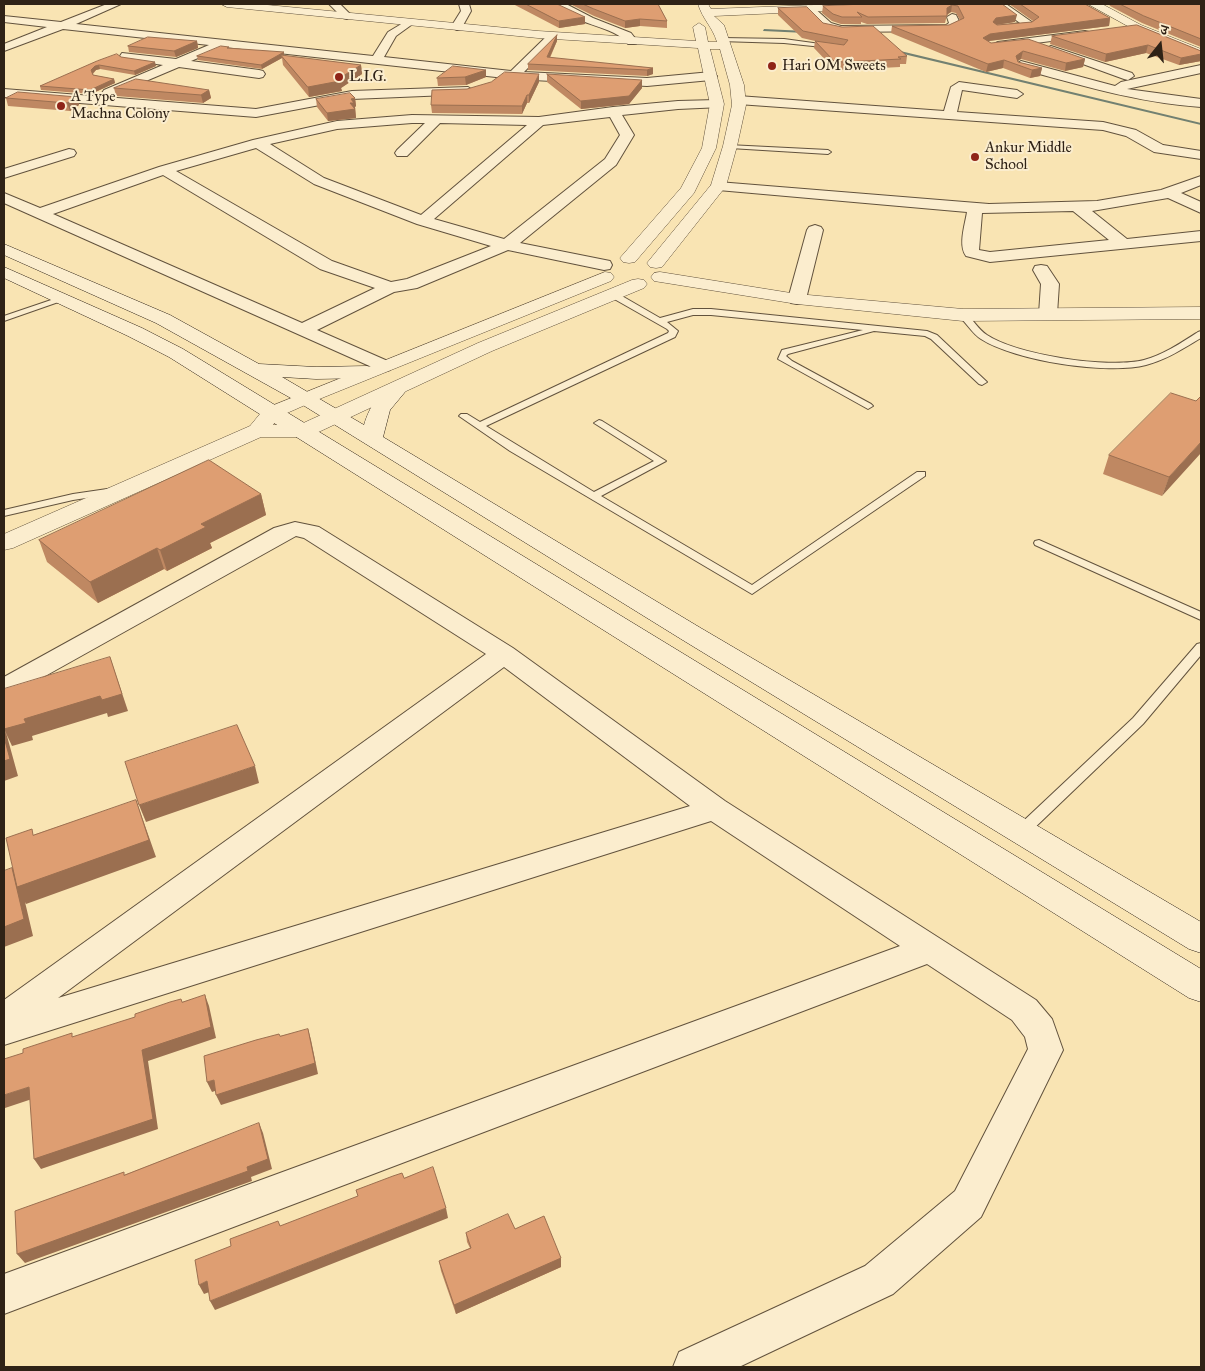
<!DOCTYPE html>
<meta charset="utf-8">
<style>
body{margin:0}
#map{position:relative;width:1205px;height:1371px;overflow:hidden;background:#f9e4b3;font-family:"IM FELL Great Primer","Noto Serif Devanagari",serif}
canvas{display:block}
.frame{position:absolute;inset:0;border:5px solid #2f2216;pointer-events:none}
.north{position:absolute;left:1135px;top:20px;width:50px;height:50px;-webkit-text-stroke:4px #fbedce;paint-order:stroke;rotate:16deg;font-size:14px;font-weight:700;line-height:20px;text-align:center;color:#2f2216}
.north::after{content:'';display:block;margin:auto;width:18px;height:22px;background:#2f2216;clip-path:polygon(50% 0,100% 100%,50% 72%,0 100%)}
</style>
<div id="map">
<canvas width="1205" height="1371"></canvas>
<div class="frame"></div>
<div class="north">उ</div>
</div>
<script>
const context = document.querySelector('canvas').getContext('2d');
context.lineJoin = 'round';
function fill(path, color) { context.fillStyle = color; context.fill(path, 'evenodd'); }
function strokePath(path, color, width, dash) { context.strokeStyle = color; context.lineWidth = width; context.lineCap = dash ? 'butt' : 'round'; context.setLineDash(dash || []); context.stroke(path); }
function drawText(font, color, halo, rows, align = 'center') {
  context.font = font + ' "IM FELL Great Primer",serif'; context.lineWidth = 4; context.setLineDash([]); context.textBaseline = 'middle'; context.strokeStyle = halo; context.fillStyle = color; for (const [text, x, y, turn = 0] of rows) {
    context.save(); context.translate(x, y); context.rotate((+turn || 0) * Math.PI / 180); context.textAlign = isNaN(turn) ? turn : align; if (halo) context.strokeText(text, 0, 0); context.fillText(text, 0, 0); context.restore();
  }
}
const stream = new Path2D(`
 M764,29L806,31L808,32L806,33L763,31Z
 M892,49L1201,123V125L891,51Z`);
const service = new Path2D(`
 M722,38L784,39L835,46L832,48L784,43L720,41Z
 M728,145L828,150L831,152L828,154L730,148L728,147Z
 M609,292H615L660,318L693,309H711L927,331L937,335L987,382L982,385L979,384L931,339L925,336L874,331L788,354L786,356L792,361L871,404L873,406L868,409L778,359L782,350L863,330L711,315H693L667,322L678,331L675,337L486,426L594,492L654,461L594,423L599,420L602,421L666,461L601,496L752,585L917,472H925V476L752,594L510,451L459,416L461,414H467L480,422L668,333L669,331L667,329L609,296Z
 M60,297L67,299L4,321V316Z
 M960,313H966C973,320 979,330 987,335C1018,355 1108,369 1144,360C1163,355 1181,343 1198,332L1201,331V338C1184,348 1166,360 1146,365C1108,375 1015,361 981,339C973,334 967,324 960,317Z
 M114,488L119,491L118,493L73,500L4,516V510L73,494Z
 M1039,540L1201,612V620L1035,545L1034,543L1035,541Z
 M1201,643V655L1143,724L1027,835L1022,836L1017,835L1015,831L1017,827L1133,718L1197,644Z`);
const minor = new Path2D(`
 M107,4H121L76,24L373,56L388,32L408,20L414,23L396,36L384,57L511,71L550,33H558L560,35L558,37L524,72L647,78L711,72L717,76L711,80L647,86L514,79L224,47L191,61L259,70L263,71L265,74L263,77L259,78L179,67L108,97L104,96L102,93L104,90L163,65L122,59L120,56L122,53L176,59L209,45L63,29L4,51V44L47,27L4,22V16L61,22Z
 M329,4H340L352,16L347,19L343,18Z
 M459,4H469L471,11L461,29L457,30L451,27L461,11Z
 M553,4H566L593,18L631,33L638,42L636,44H628C617,26 567,23 553,4Z
 M994,4H1006L1036,25L1030,28L995,31L993,29L995,27L1020,23Z
 M808,5L812,6L831,23L841,26L946,25L949,23L947,17L952,14L956,15L961,25L947,31L841,32L823,28L803,8Z
 M1085,31L1089,32L1091,34L1089,36L998,48L992,45L998,42Z
 M1051,46L1132,73L1134,76L1128,80L1124,79L1047,51L1045,49Z
 M1021,61L1115,86L1121,82L1201,65V73L1127,89L1201,99V107C1138,103 1077,84 1017,68L1015,65Z
 M959,82L1017,90L1023,94L1017,98L962,90L957,112L1103,122L1136,130L1163,145L1201,151V159L1154,152L1126,136L1103,130L738,104L732,100L738,96L944,111L951,87Z
 M468,87L474,91L472,94L352,99L256,117L4,97V89L256,109L352,91Z
 M717,100L722,101L723,104L722,107L678,109L622,115L634,135L616,165L520,243L610,261L612,265L610,269L604,270L508,250L417,288L394,292L317,330L390,362L392,366L390,370L383,372L4,203V193L40,208L159,167L253,140L337,121L412,115L539,117L613,107L678,101ZM610,117L620,135L605,159L504,239L434,219L543,125ZM412,123H425L397,150L395,153L397,156H407L440,123L527,125L421,215L324,178L270,144L337,129ZM256,148L314,184L417,224L491,246L407,279L391,282L332,261L176,171ZM163,175L320,269L375,288L302,323L53,214Z
 M69,149L74,150L76,153L74,156L4,178V169Z
 M1201,176V185L1181,193L1201,202V213L1168,198L1092,211L1127,239L1201,231V241L990,262L966,256C958,245 965,225 967,212L718,190L713,189L711,186L713,183L718,182L989,204L1097,201L1161,190ZM1073,211L1109,240L990,252L979,250L982,213Z
 M815,225L821,227L823,230L806,299L803,303L797,304L791,303L788,299L807,230L809,227Z
 M1041,265L1047,266L1059,284L1057,314L1054,318L1048,319L1042,318L1039,314L1041,284L1033,270L1035,266Z
 M295,522L319,527L513,648L725,801L1036,1000L1052,1019L1063,1050L981,1217L893,1294L739,1367H673L679,1352L865,1266L955,1191L1028,1049L1025,1037L1012,1020L927,964L4,1314V1274L900,946L711,821L4,1045V1000L486,654L304,538L296,536L13,694L4,697V677L274,528ZM504,667L690,806L58,998Z`);
const tertiary = new Path2D(`
 M221,4H257L538,31L696,41L693,27L699,23L705,27L708,42H717C712,26 703,20 698,4H708L711,9L839,4H915L909,7L714,16L724,25L744,85L746,105L737,146L726,186L662,267L656,268L650,267L647,263L711,185L723,146L732,105L730,85L720,49H710L724,104L716,148L694,193L635,262L629,263L623,262L620,258L681,188L702,148L710,104L698,48L538,38L227,7Z
 M1088,4H1102L1141,25L1201,49V57L1133,29Z
 M605,272L611,273L614,277L611,281L312,402L278,417L273,425H299L478,343L632,280L638,279L644,280L647,284L644,288L492,351L310,436L302,437H261L13,548L4,550V534L250,426L264,409Z
 M660,272L797,294L963,309L1201,307V319L963,321L797,304L654,281L651,277L654,273Z`);
const secondary = new Path2D(`
 M4,244L170,315L259,364L316,367L367,366L374,368L377,372L374,376L367,378L316,379L282,377L364,425C369,407 386,376 407,382L410,386L390,410L383,437L699,627L1201,922V953L1189,949L681,639L298,402L156,323L4,255Z
 M4,267L142,328L183,349L1201,969V1002L1189,998L169,357L128,336L4,278Z`);
const wall = new Path2D(`
 M513,4H557L585,24L559,28Z
 M570,4H658L667,21V28L640,26L625,28L594,16Z
 M766,4H797L767,5Z
 M1002,4L1015,22L996,25H997L1032,22L1033,21L1009,4H1085L1110,18L1109,26L988,41L991,43L1085,59L1083,67L1065,71L1021,59L1018,61V62L1042,68L1040,76L1030,78L1003,68L986,72L891,33L892,26L949,25L960,20L956,13L951,12L947,15L945,23L867,24L861,22V24H841L832,21L822,13L823,6Z
 M1109,4H1201V47L1142,23L1110,6Z
 M778,8L823,23L907,56L906,64H900V67L842,70L833,68L814,48L815,41L802,38L778,15Z
 M1137,25L1201,51V61L1179,65L1146,53L1105,62L1050,44L1052,36Z
 M557,35V41L550,58L653,68V74L647,76L528,70V64Z
 M197,41L198,48L176,57L129,52L128,46Z
 M229,48L284,56L361,65L362,74L341,88L342,91L309,97L283,65L282,58L262,69L198,60L197,56Z
 M121,57L156,66L135,75L100,69L96,70L93,74V75L114,79L115,83L91,94L41,90L40,86Z
 M486,70V77L466,85L438,86L437,78Z
 M547,74L642,88L629,104L581,109L547,82Z
 M539,82L529,103H527L522,114L432,113L431,105L467,89Z
 M114,88L209,90L211,98L203,103L116,96Z
 M77,97L79,105L70,111L8,106L6,98Z
 M355,98L356,106L355,107L356,118L328,121L317,107L316,99Z
 M1201,396L1162,496L1103,474L1109,455L1196,401Z
 M261,494L266,515L210,543L212,548L167,571L164,569L98,603L47,562L39,540Z
 M515,1229L561,1258V1267L456,1314L441,1271L439,1261L470,1248L467,1242L466,1233Z`);
const shadedWall = new Path2D(`
 M952,5L951,12L946,15L947,8Z
 M1017,15L1015,22L995,25L993,22L996,18Z
 M585,17V24L559,28V21Z
 M1110,18L1109,26L989,41L981,45L983,38L990,34Z
 M640,19V26L625,28V21Z
 M557,35V41L547,63V57Z
 M197,41L198,48L176,57L174,51Z
 M1148,45L1146,53L1105,62L1106,54Z
 M1023,51L1021,59L1014,63L1016,56Z
 M284,52V56L281,55L282,58L262,69L261,65Z
 M1201,54V61L1179,65L1181,58Z
 M1085,59L1083,67L1065,71L1066,63Z
 M1004,60L1003,68L986,72L988,64Z
 M155,62L156,66L135,75L134,71Z
 M99,65L100,69L96,70L92,74L91,70L95,66Z
 M361,65L362,74L341,88L342,91L309,97L308,87L338,79Z
 M653,68V74L647,76V70Z
 M1042,68L1040,76L1030,78L1032,70Z
 M486,70V77L466,85L465,77Z
 M539,74V82L529,103V95Z
 M114,79L115,83L91,94L90,90Z
 M642,80V88L629,104L581,109V101Z
 M209,90L211,98L203,103L201,95Z
 M527,95V103L522,114V106Z
 M77,97L79,105L70,111L67,103Z
 M355,98L356,106L355,107L356,118L328,121L327,113L350,103L351,99Z
 M1201,442V453L1162,496L1169,477Z
 M261,494L266,515L210,543L212,548L167,571L160,550L201,524Z
 M157,548L164,569L98,603L90,582Z
 M110,657L128,711L108,717L107,713L32,736L33,740L12,746L4,729L24,719Z
 M4,729L7,736L18,776L4,781Z
 M255,766L259,783L146,822L139,805Z
 M136,800L156,857L26,904L25,902L33,936L4,947V927L12,868Z
 M205,995L209,1006L216,1038L148,1061L158,1129L41,1169L34,1159L142,1050Z
 M308,1029L311,1040L318,1074L221,1105L216,1095Z
 M214,1080L218,1090L212,1092L207,1082Z
 M29,1087L35,1098L5,1108L4,1106V1095Z
 M259,1123L263,1133L272,1169L251,1177L252,1181L25,1263L17,1254L247,1167Z
 M446,1208L448,1218L215,1310L210,1301Z
 M561,1258V1267L456,1314L454,1305Z
 M207,1281L212,1291L204,1294L199,1285Z`);
const building = new Path2D(`
 M526,4H557L585,17L559,21Z
 M583,4H658L667,21L640,19L625,21L594,9Z
 M865,4H1002L1017,15L996,18L993,22L997,25L1032,22L1039,17L1020,4H1085L1110,18L990,34L983,38L991,43L1028,39L1085,59L1066,63L1023,51L1016,56L1018,62L1042,68L1032,70L1004,60L988,64L892,26L949,25L964,18L958,6L952,5L947,8V16L868,17L857,12L862,17H842L833,14L823,6Z
 M1120,4H1201V39L1144,16Z
 M807,7L823,23L842,27L873,26L907,56L898,57L901,59L843,62L834,61L815,41L844,45L848,40L803,31L778,8Z
 M1137,25L1201,51V54L1181,58L1148,45L1106,54L1052,36Z
 M557,35L547,57L653,68L647,70L528,64Z
 M148,37L197,41L174,51L128,46Z
 M221,46L229,47L227,48L284,52L261,65L197,56Z
 M117,54L121,57L155,62L134,71L99,65L95,66L91,70L93,75L114,79L90,90L40,86L97,61Z
 M281,55L361,65L338,79L340,81L308,87Z
 M453,66L486,70L465,77L437,78Z
 M505,72L539,74L529,95H527L522,106L431,105L432,90L467,89L491,82Z
 M547,74L642,80L629,96L581,101Z
 M136,79L209,90L201,95L114,88Z
 M18,92L77,97L67,103L6,98Z
 M350,93L355,98L351,99L354,103H350L355,109L327,113L316,99Z
 M1171,393L1196,401L1201,396V442L1169,477L1109,455Z
 M209,460L261,494L201,524L206,527L160,550L157,548L90,582L39,540Z
 M110,657L122,694L102,700L100,696L24,719L26,723L4,729V689Z
 M237,725L255,766L139,805L125,762Z
 M4,737L10,759L4,761Z
 M136,800L149,840L17,887L6,838L32,829L33,835Z
 M12,868L24,919L4,927V871Z
 M205,995L211,1027L142,1050L153,1119L34,1159L29,1087L4,1095V1059L23,1053V1049L72,1033V1037L135,1017V1014L170,1002L181,999L182,1002Z
 M308,1029L315,1063L216,1095L214,1080L207,1082L204,1056L256,1040L279,1034L280,1036Z
 M259,1123L268,1159L247,1167L248,1171L17,1254L15,1211L124,1172V1175Z
 M433,1167L446,1208L210,1301L207,1281L199,1285L195,1260L231,1246L230,1239L278,1221L280,1226L358,1196L356,1190L393,1176L402,1173L404,1178Z
 M508,1214L515,1229L544,1216L561,1258L454,1305L439,1261L471,1248L466,1233Z`);
const markers = [
 [772,66,5,"#8f2418"],
 [339,77,5,"#8f2418"],
 [61,106,5,"#8f2418"],
 [975,157,5,"#8f2418"]
];
const farPoinames = [
 ["Hari OM Sweets",782,66],
 ["L.I.G.",349,77],
 ["A Type",71,97],
 ["Machna Colony",71,114],
 ["Ankur Middle",985,148],
 ["School",985,165]
];
fill(stream, '#728071');
strokePath(service, '#62523d', 2);
strokePath(minor, '#62523d', 2);
strokePath(tertiary, '#62523d', 1);
strokePath(secondary, '#2f2216', 1);
fill(service, '#fbedce');
fill(minor, '#fbedce');
fill(tertiary, '#fbedce');
fill(secondary, '#fbedce');
fill(wall, '#bf8862');
fill(shadedWall, '#9b6f50');
fill(building, '#de9e72');
strokePath(building, '#9b6f50', 1);
for (const [x, y, r, color] of markers) { const dot = new Path2D(); dot.arc(x, y, r, 0, 2 * Math.PI); context.fillStyle = color; context.fill(dot); strokePath(dot, '#fbedce', 2); }
drawText('15px', '#2f2216', '#fbedce', farPoinames, 'left');
</script>
